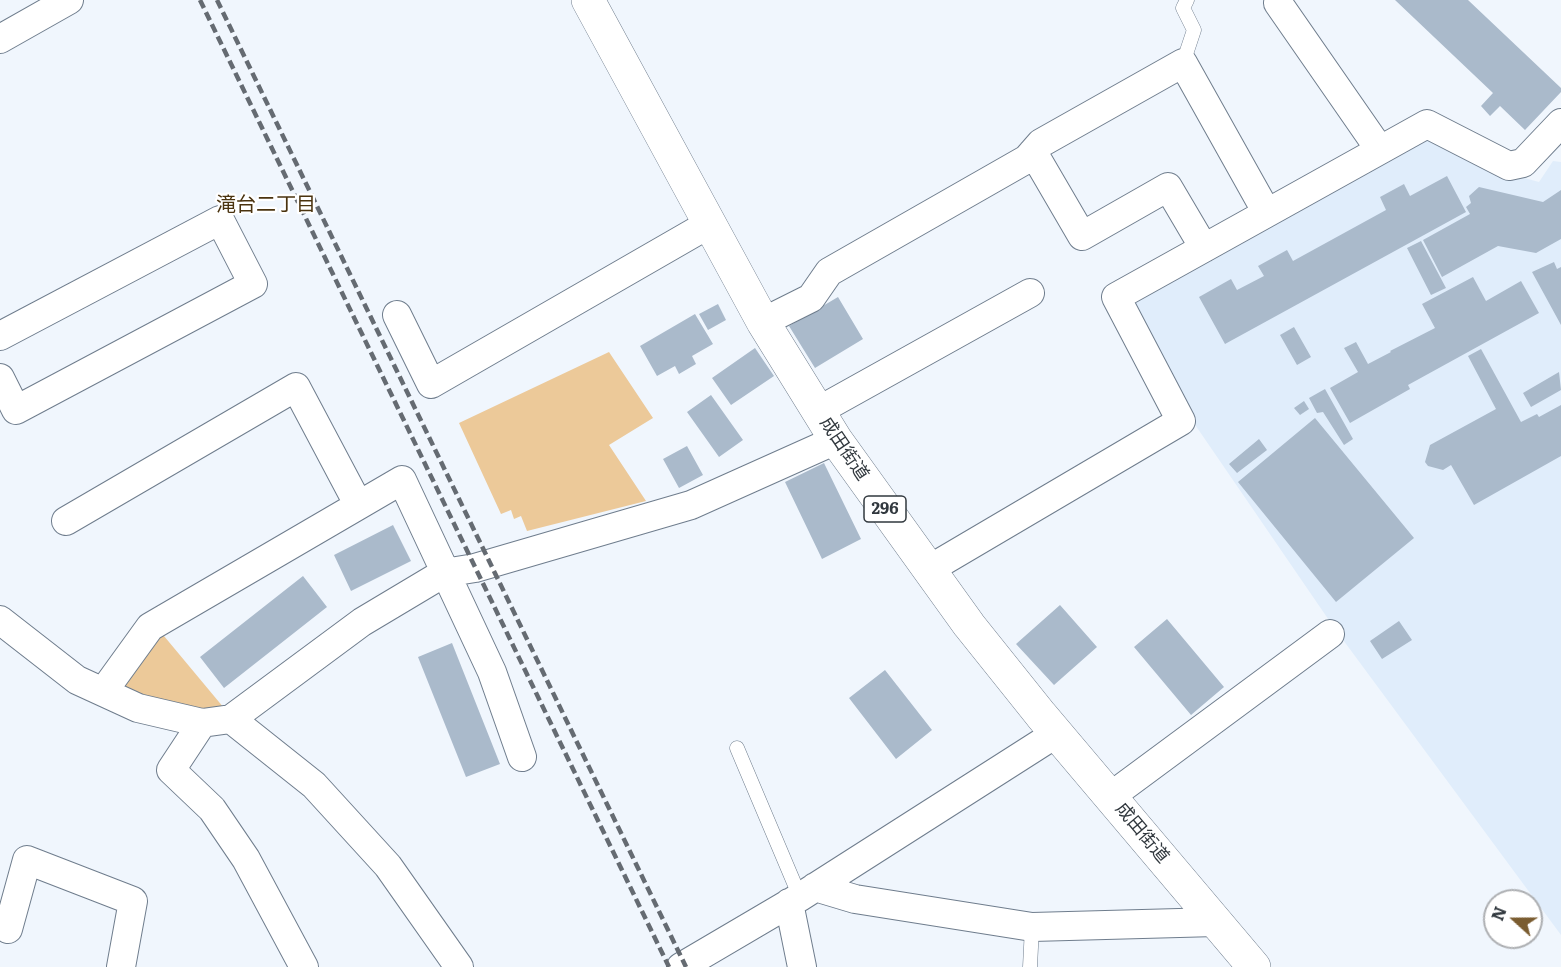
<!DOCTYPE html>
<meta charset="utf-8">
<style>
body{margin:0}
#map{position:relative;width:1561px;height:967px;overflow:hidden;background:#f0f6fd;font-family:Literata,serif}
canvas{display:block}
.north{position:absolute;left:1483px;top:889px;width:60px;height:60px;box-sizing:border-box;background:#fff;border:2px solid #adafb2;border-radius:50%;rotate:291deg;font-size:16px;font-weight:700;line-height:24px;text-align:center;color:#31383e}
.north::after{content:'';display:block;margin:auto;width:21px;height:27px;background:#7a5c30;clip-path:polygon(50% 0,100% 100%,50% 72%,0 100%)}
</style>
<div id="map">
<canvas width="1561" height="967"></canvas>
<div class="north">N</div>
</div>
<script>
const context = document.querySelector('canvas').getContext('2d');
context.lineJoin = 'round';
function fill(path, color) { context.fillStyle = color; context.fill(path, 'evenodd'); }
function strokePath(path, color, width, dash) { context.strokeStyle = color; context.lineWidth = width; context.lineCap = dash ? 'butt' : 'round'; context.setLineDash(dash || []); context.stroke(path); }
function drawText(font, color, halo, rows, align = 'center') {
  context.font = font + ' Literata,"Noto Sans JP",serif'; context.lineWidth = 4.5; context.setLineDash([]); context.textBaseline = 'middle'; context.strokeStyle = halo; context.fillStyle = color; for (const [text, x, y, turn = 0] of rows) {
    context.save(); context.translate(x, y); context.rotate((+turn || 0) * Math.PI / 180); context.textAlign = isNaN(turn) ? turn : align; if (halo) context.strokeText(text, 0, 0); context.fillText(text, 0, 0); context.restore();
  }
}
const built = new Path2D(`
 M1430,132L1517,176L1539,182L1553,161L1561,162V935L1335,629L1187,413L1131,304Z`);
const green = new Path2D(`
 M609,352L653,418L609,445L646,501L527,531L521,516L514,519L511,510L501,514L459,423Z
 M159,630L224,708L195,709L123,690L121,673Z`);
const building = new Path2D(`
 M1395,0H1468L1561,88V92L1525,130L1500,106L1490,116L1481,106L1493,93Z
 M1447,176L1466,212L1225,344L1199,297L1231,279L1237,290L1264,276L1258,266L1287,250L1293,261L1386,210L1380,197L1404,184L1410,196Z
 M1479,187L1543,202L1561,190V239L1536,253L1498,246L1442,277L1423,240L1470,214L1466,207L1471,203L1469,196Z
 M1421,241L1446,288L1431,295L1407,248Z
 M1554,262L1557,269L1561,267V325L1532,272Z
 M1473,277L1486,301L1521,281L1539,313L1408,385L1410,389L1350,423L1330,388L1358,372L1344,348L1356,342L1368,364L1391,352L1390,351L1435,328L1422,304Z
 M838,297L863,339L815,368L789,326Z
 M718,304L726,320L708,330L699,314Z
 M695,314L713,344L692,356L696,364L679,374L675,366L657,376L640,346Z
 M1294,327L1311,357L1297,365L1280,335Z
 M755,348L774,376L731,405L712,378Z
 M1481,349L1521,422L1537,414L1539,417L1561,405V456L1474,505L1451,465L1443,470L1428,466L1425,462L1430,445L1496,409L1468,356Z
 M1559,372L1561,390L1531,407L1523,393Z
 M1325,389L1353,439L1344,445L1323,412L1317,413L1309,398Z
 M711,395L743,440L719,457L687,412Z
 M1304,401L1309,409L1300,415L1294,408Z
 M1315,418L1414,538L1336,602L1238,482Z
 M1259,439L1267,450L1237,473L1229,464Z
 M687,446L703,475L679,488L663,459Z
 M824,463L861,539L822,559L785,482Z
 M393,525L411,561L351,591L334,555Z
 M303,576L327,607L224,688L200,657Z
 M1060,605L1097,647L1054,685L1016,644Z
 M1167,619L1224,687L1191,715L1134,647Z
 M1399,621L1412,640L1382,659L1370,641Z
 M452,643L500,764L466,777L418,657Z
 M885,670L932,730L896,759L849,698Z`);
const service = new Path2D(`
 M1183,63L1194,30L1183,8L1187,0
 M737,748L800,897
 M1030,967L1032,927`);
const minor = new Path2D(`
 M1278,3L1380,150
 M0,39L69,0
 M1033,152L1082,236L1168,187L1204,248
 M397,315L431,384L709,224
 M763,322L811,298L829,272L1027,159L1041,143L1183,63L1267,213
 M0,336L220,220L253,284L16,410L0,378
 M818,411L1030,293
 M66,521L296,387L358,504
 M928,570L1181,421L1116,297L1427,124L1509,166L1523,163L1561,123
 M0,620L77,680L138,708L202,723L231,719L362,622L444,573L475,568L691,505L836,440
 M103,692L150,627L402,480L492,672L522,757
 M231,719L314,785L388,866L459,967
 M202,723L171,770L212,809L246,859L304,967
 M1111,796L1330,634
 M815,887L855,899L1032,927L1216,922
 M789,903L802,967
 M8,929L27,860L133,901L121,967
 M681,967L800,897L1057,733`);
const trunk = new Path2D(`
 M588,0L763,322L836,440L969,625L1041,715L1254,967`);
const rail = new Path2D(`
 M200,0L669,967
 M217,0L686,967`);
const shields = [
 [885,509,42]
];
const shieldNames = [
 ["296",885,509]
];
const streetNames = [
 ["成田街道",844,449,56],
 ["成田街道",1142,833,50]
];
const neighbourhoodNames = [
 ["滝台二丁目",266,205]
];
fill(built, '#e0edfb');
fill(green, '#ecc999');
fill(building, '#aabacb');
strokePath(service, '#6f7d8d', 15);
strokePath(minor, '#6f7d8d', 30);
strokePath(trunk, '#6f7d8d', 34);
strokePath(service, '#fff', 14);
strokePath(minor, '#fff', 28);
strokePath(trunk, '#fff', 33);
strokePath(rail, '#656b72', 4.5, [9, 4.5]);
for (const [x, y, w] of shields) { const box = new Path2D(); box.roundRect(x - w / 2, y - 13, w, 26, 4.5); context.fillStyle = '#fff'; context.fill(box); strokePath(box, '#31383e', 1.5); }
drawText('bold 16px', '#31383e', null, shieldNames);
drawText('18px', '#31383e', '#fff', streetNames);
drawText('20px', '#4a330f', '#fff', neighbourhoodNames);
</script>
